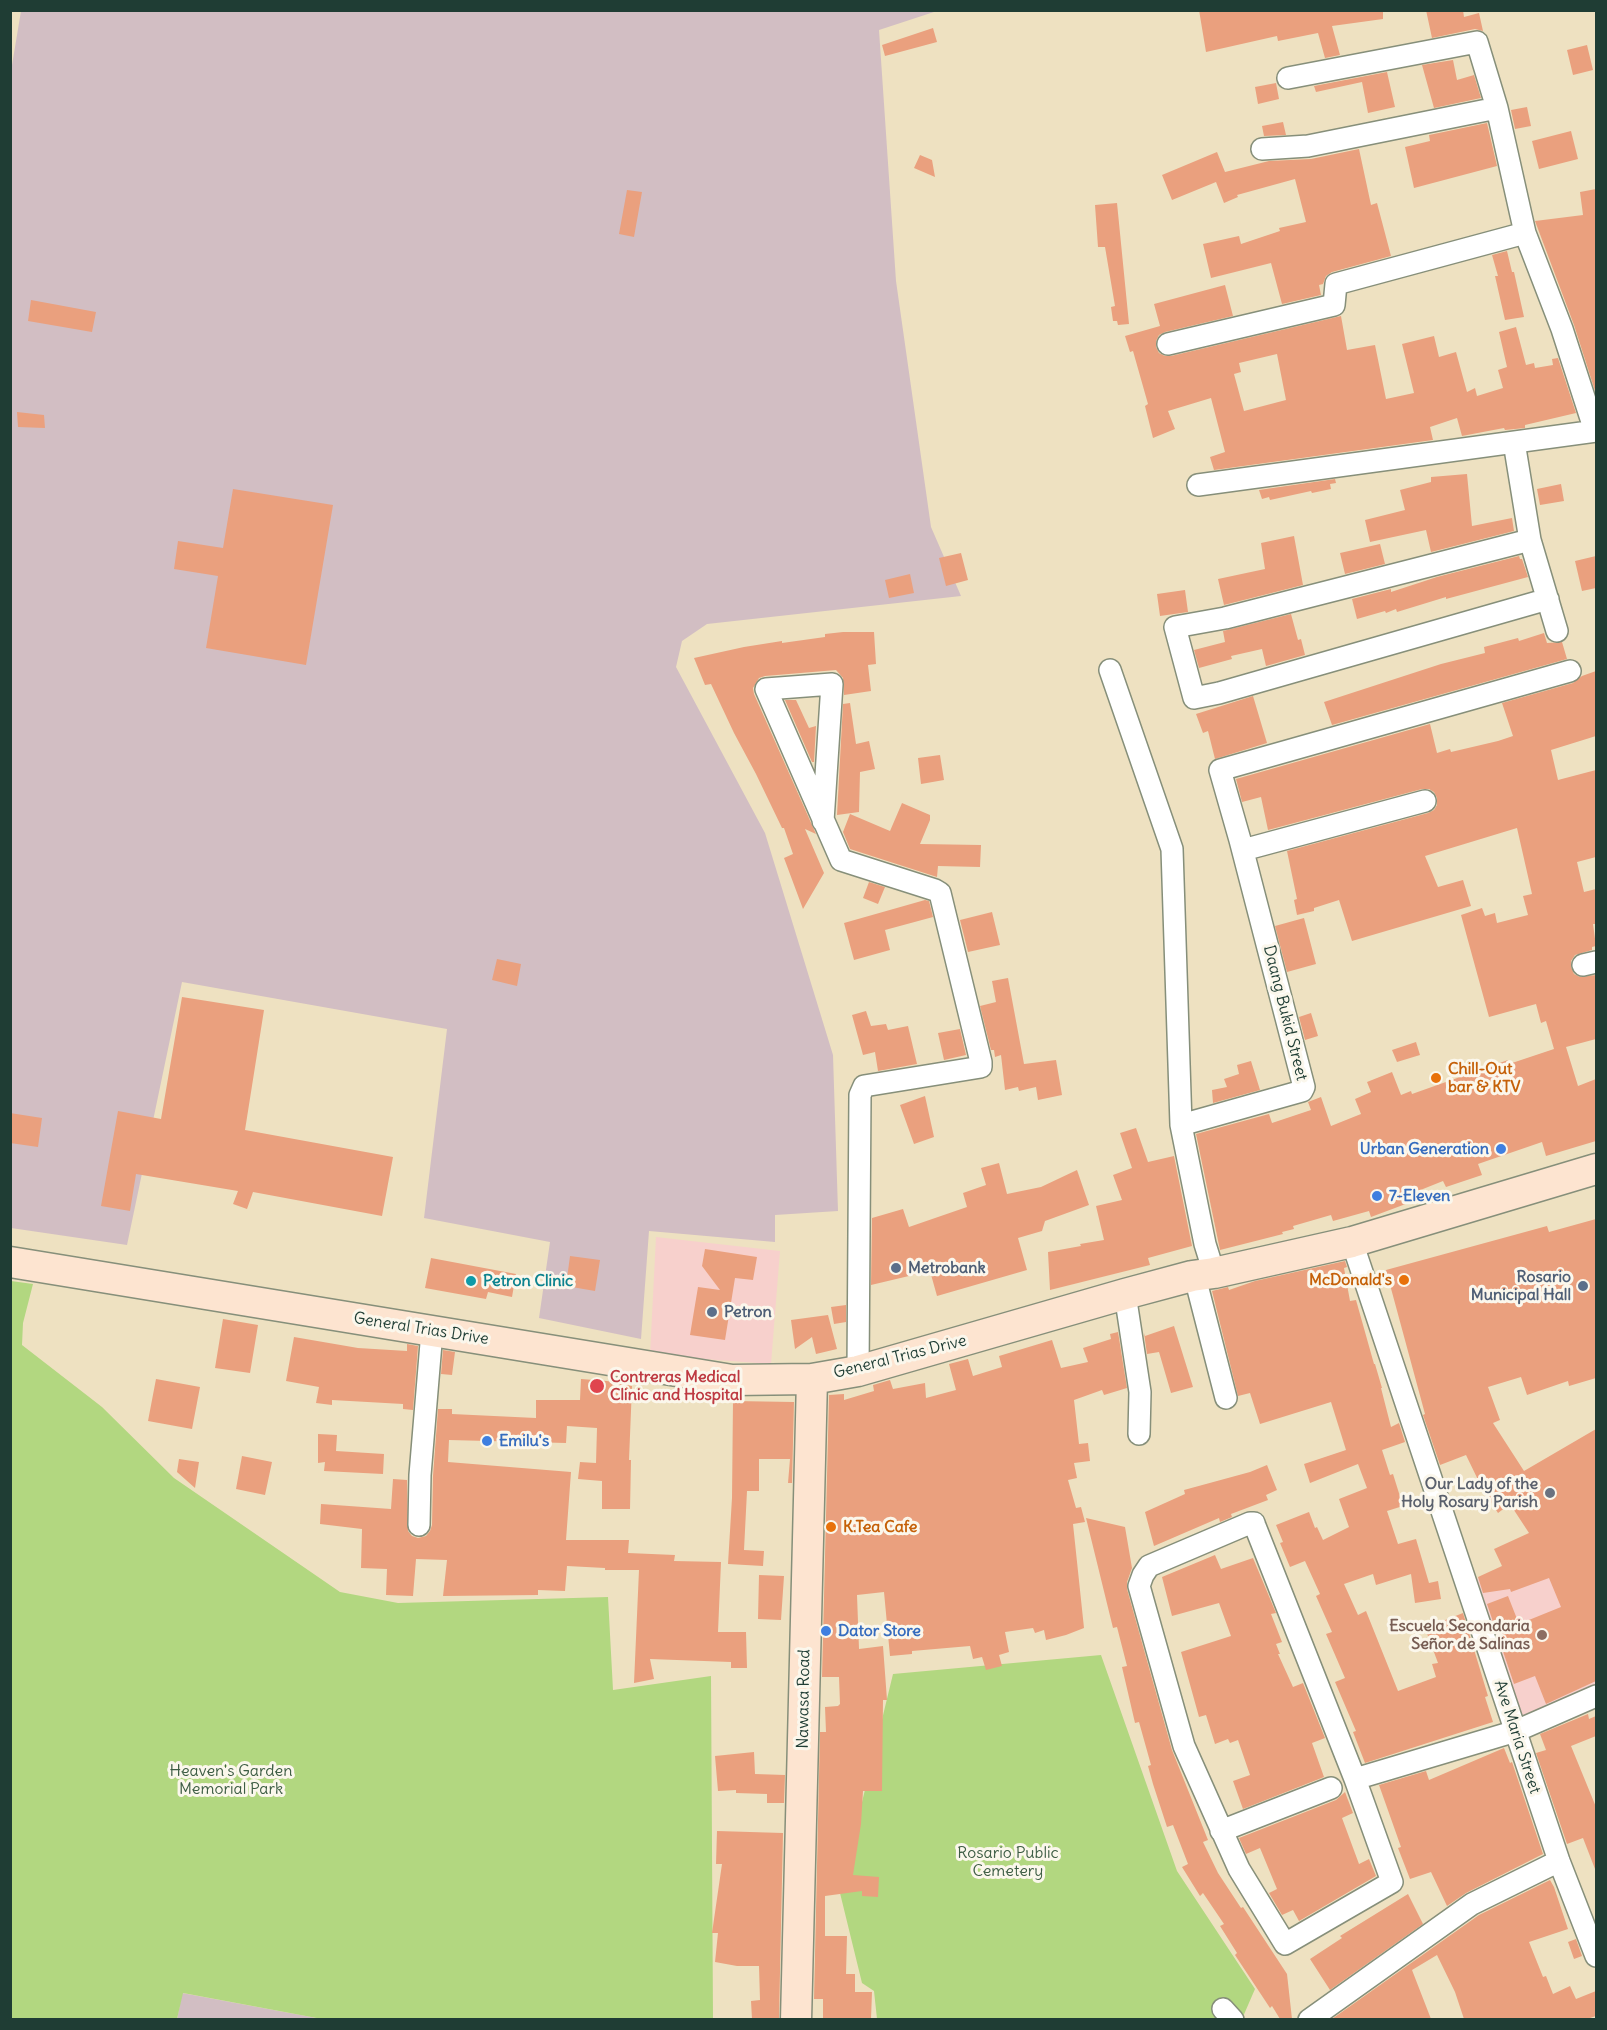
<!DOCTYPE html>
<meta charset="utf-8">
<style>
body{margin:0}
#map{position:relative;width:1607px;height:2030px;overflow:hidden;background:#eee1c1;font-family:Delius,sans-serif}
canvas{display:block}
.frame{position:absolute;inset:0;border:12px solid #1f3d34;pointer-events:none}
</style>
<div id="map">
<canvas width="1607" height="2030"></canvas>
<div class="frame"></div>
</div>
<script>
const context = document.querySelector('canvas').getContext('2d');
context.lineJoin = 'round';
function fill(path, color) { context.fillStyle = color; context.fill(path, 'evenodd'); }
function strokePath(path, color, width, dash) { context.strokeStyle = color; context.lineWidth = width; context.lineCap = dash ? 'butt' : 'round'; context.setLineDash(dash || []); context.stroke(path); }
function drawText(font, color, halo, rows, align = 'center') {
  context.font = font + ' Delius,sans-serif'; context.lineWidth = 6; context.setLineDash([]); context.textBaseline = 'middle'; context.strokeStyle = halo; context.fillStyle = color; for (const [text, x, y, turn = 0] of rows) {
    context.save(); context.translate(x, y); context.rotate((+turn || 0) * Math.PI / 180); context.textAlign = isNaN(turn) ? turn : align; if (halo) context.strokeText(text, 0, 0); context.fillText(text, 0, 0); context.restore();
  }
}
const built = new Path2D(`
 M656,1237L780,1251L771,1364L650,1355Z
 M1596,1521V1687L1520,1717L1466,1584Z`);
const industrial = new Path2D(`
 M21,11H937L879,30L896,281L931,527L961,596L707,624L682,641L676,667L765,833L833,1055L838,1211L775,1215V1242L649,1231L641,1339L539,1318L550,1242L424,1218L447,1029L182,982L127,1245L11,1228L10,77Z
 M182,1993L322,2019L177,2020Z`);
const green = new Path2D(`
 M11,1281L33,1284L23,1323L22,1345L102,1407L174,1478L340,1592L398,1603L608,1597L613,1690L711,1676L713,2019H322L183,1993L177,2019H11Z
 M1101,1655L1177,1871L1255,1989L1242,2019H877L874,1991L862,1983L840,1893L893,1674Z`);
const building = new Path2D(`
 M1199,10H1383V19L1332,26L1340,55L1325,58L1318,33L1278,41L1277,36L1206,52Z
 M1426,10H1463L1464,17L1479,13L1483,31L1475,29L1432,38Z
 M933,28L937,42L885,56L882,45Z
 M1587,45L1593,70L1573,75L1567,50Z
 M1453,60L1457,80L1474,75L1481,98L1434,108L1422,65Z
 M1387,72L1395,107L1368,113L1362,82L1316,92L1314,86Z
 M1276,83L1279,99L1258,104L1255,87Z
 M1527,107L1531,126L1515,129L1511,110Z
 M1283,122L1286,135L1264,136L1262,126Z
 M1487,123L1497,166L1414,188L1405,147L1430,141L1429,135Z
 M1571,131L1578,159L1539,169L1532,141Z
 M1359,149L1371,205L1377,203L1391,256L1332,272L1326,276L1323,284L1319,285L1321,295L1282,304L1271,263L1211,278L1203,244L1239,236L1241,244L1280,231L1279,228L1306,222L1295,179L1237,195L1238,197L1224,203L1216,182L1172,200L1162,175L1217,152L1225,172L1269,161L1311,159Z
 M920,155L932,160L935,177L914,168Z
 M1596,189V394L1574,325L1535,221L1583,215L1580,192Z
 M627,190L642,192L634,237L619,234Z
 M1117,203L1129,324L1118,325L1117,321H1113L1111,307L1115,306L1105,247H1098L1095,205Z
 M1507,251L1512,272H1514L1524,317L1505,320L1495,276H1498L1492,255Z
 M1225,285L1233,316L1165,332L1159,335L1156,341V347L1159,353L1165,356H1171L1341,316L1347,350L1375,345L1386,399L1414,393L1402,344L1434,336L1439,357L1456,352L1467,392L1475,388L1477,396L1503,388L1498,370L1507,367L1499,332L1516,327L1526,365L1534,363L1535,368L1553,365L1552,359L1558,358L1576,413L1525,425V428L1505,430L1504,428L1462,436L1457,418L1430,427L1433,440L1214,470L1210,457L1225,452L1211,398L1168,411L1175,429L1153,438L1145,406L1148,404L1133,351L1130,352L1125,336L1160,326L1154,304ZM1277,354L1286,400L1244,411L1234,374L1241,372L1239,363Z
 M31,300L96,312L92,332L28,321Z
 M17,412L44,415L45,428L18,427Z
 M1467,474L1472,526L1512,518L1514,531L1431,552L1426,530L1370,542L1365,520L1405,510L1400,490L1431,482V477Z
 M1335,479L1336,483L1330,484L1331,489L1312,493L1311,491L1270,500L1269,497L1262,499L1259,490Z
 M1561,484L1564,501L1540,505L1537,489Z
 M233,489L333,505L306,665L206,648L218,576L174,569L178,541L223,548Z
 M1294,536L1303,585L1224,605L1218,579L1265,569L1261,543Z
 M1380,544L1385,564L1345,574L1340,553Z
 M961,553L968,580L946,586L939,558Z
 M1519,556L1520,559H1522L1528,577L1446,599V597L1397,612L1396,609L1386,613L1385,611L1357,619L1352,599L1391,589V592L1437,577Z
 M1596,556V588L1582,591L1575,561Z
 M910,574L914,593L889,598L885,580Z
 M1185,590L1188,612L1160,616L1157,594Z
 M1291,614L1298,640L1301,639L1305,655L1266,666L1262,649L1231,656L1232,659L1199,668L1194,650L1225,642L1223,631Z
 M843,632H874L876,664L868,665L871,691L844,695L843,678L836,670L765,676L759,678L753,688L754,694L816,834L805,829L824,873L803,909L784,858L793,854L784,828H782L756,774L734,733L711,684L705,685L694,658L744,647L782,641V643L825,637V634Z
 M1544,633L1547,643L1562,642L1567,659L1332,725L1324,702L1441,664L1485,653L1484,647L1518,638L1519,641Z
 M1596,671V736L1551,750L1558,780L1596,770V857L1577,862L1584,892L1596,889V924H1593L1596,946L1592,947V950L1575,955L1571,961V967L1574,974L1580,977L1596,975V1039L1566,1047L1578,1086L1596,1079V1141L1546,1156L1542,1142L1478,1164L1482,1175L1446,1187L1443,1181L1408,1195L1411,1202L1371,1217L1369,1211L1333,1221L1331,1215L1293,1226L1294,1229L1282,1232L1283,1234L1220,1250L1196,1134L1269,1114L1272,1123L1311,1110L1308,1102L1321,1097L1331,1126L1361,1114L1355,1099L1371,1092L1367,1082L1392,1072L1401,1095L1411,1091L1412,1094L1508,1060L1509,1064L1554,1049L1546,1021L1541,1023L1536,1004L1489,1017L1461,915L1482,908L1485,916L1495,913L1497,923L1528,915L1523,896L1532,894L1517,828L1425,856L1438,887L1463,880L1471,906L1352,941L1339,900L1314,908V911L1297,915L1294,900L1297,899L1287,851L1428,813L1434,810L1437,805V798L1434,792L1429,789H1422L1268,830L1261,797L1242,802L1236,779L1430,724L1437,753L1450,749L1451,752L1498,741L1513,736L1502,703L1573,683L1582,676Z
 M1253,696L1267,743L1215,759L1208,731L1203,733L1196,714Z
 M785,700H796L809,728L816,726L814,762H812Z
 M850,703L856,744L869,741L875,769L860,772L859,812L837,815L843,704Z
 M940,755L944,780L921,784L918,758Z
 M902,803L930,815V820L920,844L981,845L980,867L938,866L937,877L850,849L843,832L850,814L890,831Z
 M869,882L885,887L878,904L863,898Z
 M925,900L929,901L933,917L885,930L890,950L854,960L844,923Z
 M992,912L1000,945L968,952L960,920Z
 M1304,918L1316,964L1287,972L1275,926Z
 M497,959L521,964L517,986L492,980Z
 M1008,978L1024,1064L1056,1060L1062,1095L1038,1100L1036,1087L1019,1091L1018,1087L1005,1090L1001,1055L995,1057L994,1050H991L980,1006L996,1002L992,981Z
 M182,997L264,1010L245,1130L393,1157L382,1216L253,1192L247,1209L233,1204L238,1191L136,1174L130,1211L101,1206L118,1111L161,1119Z
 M866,1011L871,1026L886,1024L888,1030L908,1026L917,1064L878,1071L875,1052L863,1055L852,1015Z
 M1311,1013L1318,1036L1305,1040L1299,1017Z
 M960,1029L966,1055L944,1060L938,1033Z
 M1416,1042L1420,1055L1397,1062L1392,1050Z
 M1251,1061L1260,1090L1213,1103L1212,1090L1227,1087L1224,1079L1239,1074L1237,1065Z
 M925,1096L934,1137L914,1144L900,1105Z
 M10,1113L42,1118L38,1147L10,1143Z
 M1136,1128L1148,1162L1174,1156L1192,1246L1148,1258L1150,1265L1050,1290L1048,1252L1081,1246L1080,1244L1104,1240L1096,1206L1122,1200L1113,1175L1132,1168L1120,1133Z
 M999,1163L1007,1194L1041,1187L1077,1170L1089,1205L1045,1221L1042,1231L1018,1238L1027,1270L937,1296L930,1271L871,1285L872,1218L903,1209L909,1227L967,1207L963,1193L986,1185L981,1168Z
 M1596,1219V1378L1569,1386L1568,1381L1527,1395L1521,1377L1488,1387L1500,1420L1493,1423L1524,1471L1596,1429V1681L1546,1704L1535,1676L1514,1684L1487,1604L1508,1596L1519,1624L1561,1607L1549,1578L1511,1592L1510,1589L1483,1593L1478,1577L1502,1566L1494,1549L1529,1533L1510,1504L1498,1513L1482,1488L1466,1455L1440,1465L1423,1415L1425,1414L1386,1270L1547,1226L1549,1232Z
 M705,1249L757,1257L753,1280L735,1278L725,1340L690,1335L698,1287L720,1290L702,1266Z
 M570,1256L600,1260L595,1291L566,1286Z
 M431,1258L516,1274L512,1297L488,1292L486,1299L425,1288Z
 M1345,1261L1347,1267L1344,1268L1350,1301L1356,1300L1374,1364H1375L1382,1388H1381L1391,1427L1399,1423L1405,1442L1382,1450L1390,1475L1393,1474L1403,1506L1387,1511L1398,1544L1416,1539L1429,1583L1438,1581L1441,1599L1415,1603L1411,1574L1376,1585L1373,1574L1344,1584L1358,1615L1366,1611L1398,1691L1436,1677L1432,1664L1438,1663L1425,1628L1463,1613L1488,1696L1485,1697L1493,1722L1365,1763L1353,1732L1356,1731L1335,1682L1345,1678L1326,1634L1332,1632L1316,1596L1320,1594L1305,1561L1290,1567L1280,1543L1283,1542L1276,1525L1309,1512L1315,1528L1317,1527L1323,1540L1349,1527L1339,1499L1367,1488L1358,1464L1310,1483L1304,1464L1346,1450L1331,1402L1260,1424L1250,1393L1238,1396L1212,1291L1228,1287L1229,1290L1255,1281Z
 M846,1305V1322L834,1324L831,1307Z
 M828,1315L837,1349L816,1354L812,1337L795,1349L791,1320Z
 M223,1319L258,1325L250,1373L215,1368Z
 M1174,1326L1193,1387L1171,1393L1159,1352L1147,1354L1144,1333L1145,1336Z
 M1118,1332L1127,1388L1104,1395L1102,1390L1074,1400L1079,1444L1088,1443L1090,1461L1074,1463L1077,1478L1068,1480L1076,1508L1081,1507L1085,1522L1073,1524L1084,1628L1066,1635L1046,1640L1044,1630L1035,1633L1033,1628L1005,1632L1009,1652L999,1655L1002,1666L986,1670L982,1657L973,1659L970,1646L912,1651V1654L890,1656L884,1592L857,1595L859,1649L883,1646L887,1700H883L882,1791H863L861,1824L853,1875L879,1877L878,1897L862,1896V1891L825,1896V1936H847L846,1974H855V1992H872L871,2019H823V1999H814L820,1732H826L825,1707L838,1706L840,1704L839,1677H822L829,1395L844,1394V1400L874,1391L873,1385L890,1380L893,1389L925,1383L926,1398L956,1390L949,1364L968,1359L973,1376L1002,1367L999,1356L1052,1340L1061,1368L1088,1362L1083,1348L1111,1339L1110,1334Z
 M294,1337L358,1348L407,1351V1344L418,1346L413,1410L403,1409V1404L332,1400V1405L316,1403L319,1387L286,1381Z
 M443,1350L455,1352L452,1375L441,1374Z
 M156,1379L200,1387L192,1429L148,1421Z
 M581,1379L607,1381L632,1386L629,1460H631L630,1509H602V1481L578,1479L580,1462L596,1463L597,1428L567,1426L566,1443L449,1440L448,1462L571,1472L566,1540H629L628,1553L675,1555L674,1561L721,1562L718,1632H746L747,1668H731V1662L650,1659L654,1679L634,1683L639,1570H605V1568L567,1566L565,1591L538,1590V1595L443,1596L447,1560L416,1559L413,1596L386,1595L387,1569L361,1568L362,1529L320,1524L321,1504L391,1509L393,1479L407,1480L408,1531L412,1536L418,1538L426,1536L430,1531L432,1525L433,1476L438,1409H452V1414L536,1418V1400H580Z
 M733,1401L794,1402L792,1483H788L790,1459H759V1491H747L744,1550L764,1551L763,1566L728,1564L732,1498Z
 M318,1434L337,1435L336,1451L384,1454L383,1474L324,1471L325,1462L318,1463Z
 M242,1456L272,1462L265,1495L236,1489Z
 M179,1459L199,1462L195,1488L177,1472Z
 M1267,1465L1277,1490L1266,1495L1268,1500L1231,1514L1232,1517L1220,1522L1219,1518L1154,1546L1145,1512L1185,1494L1184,1490L1250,1472Z
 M1086,1518L1125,1527L1132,1568L1127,1582V1589L1172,1750L1208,1840L1203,1842L1218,1873L1241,1908L1243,1907L1287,1974L1292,2019H1280L1272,2006L1270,2008L1235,1955L1237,1953L1220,1926L1224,1924L1203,1893L1200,1896L1182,1867L1188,1864L1173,1825L1167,1827L1153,1784L1148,1766L1151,1765L1139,1722L1135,1723L1122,1667L1127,1666L1117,1627L1113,1628Z
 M1215,1555L1221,1569L1253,1558L1276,1613L1271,1614L1282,1642L1276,1644L1280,1654H1278L1293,1687L1303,1683L1325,1738L1312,1743L1324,1777L1243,1809L1233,1781L1250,1775L1238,1740L1230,1743L1228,1739L1215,1744L1206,1715L1199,1717L1181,1652L1231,1636L1219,1603L1172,1616L1162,1577Z
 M759,1575L784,1576L781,1620L758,1619Z
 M1588,1714L1589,1719L1596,1716V1736L1571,1746L1596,1807L1595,1869L1583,1838L1567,1844L1536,1753L1546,1750L1540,1734Z
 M1504,1748L1510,1763L1512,1762L1543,1854L1466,1893L1447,1906L1431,1872L1410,1879L1398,1848L1401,1847L1379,1785L1426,1771L1429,1780Z
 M754,1752L755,1774L785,1775L784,1803H767V1794L736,1793V1790L718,1791L715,1756Z
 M1345,1792L1353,1813L1342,1818L1359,1864L1369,1859L1376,1876L1299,1921L1293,1910L1282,1915L1269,1893L1277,1889L1260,1848L1246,1854L1239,1838L1336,1800Z
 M717,1831L783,1833L779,2019H752L751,2001L760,2000L759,1966H737L715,1962L718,1933H712L722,1864H716Z
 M1550,1880L1554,1887L1568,1929L1529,1942L1543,1977L1546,1976L1553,1994L1570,1986L1576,1999L1596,1991V2016L1587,2019H1464L1455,1992L1437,1955L1412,1970L1431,2019H1332L1479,1915Z
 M1408,1894L1423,1924L1330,1990L1310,1959L1342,1938L1340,1936Z
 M1576,1939L1582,1956L1574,1959L1568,1942Z`);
const street = new Path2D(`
 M1288,78L1477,42L1497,108
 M1262,149L1308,146L1497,108L1525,233L1562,329L1595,431
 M1168,344L1334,305L1336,284L1525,233
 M1514,442L1530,540L1225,618L1175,627L1194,698L1219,693L1548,599
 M1198,485L1596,431
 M1530,540L1557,631
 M1110,670L1172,849L1181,1125
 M823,821L832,684L766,689L841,860L935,890L940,893L981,1062V1067L864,1086L860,1095L858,1371
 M1243,850L1425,801
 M1583,965L1596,962
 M1352,1242L1559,1861L1596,1956
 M1214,1273L1205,1244L1181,1125L1302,1091L1304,1087L1240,840L1220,770L1570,671
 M1192,1276L1198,1289L1226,1398
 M1125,1294L1140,1392L1139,1434
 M1250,1523H1254L1255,1526L1355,1779L1392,1882L1285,1944L1239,1869L1184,1746L1139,1586L1143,1575L1149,1566Z
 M419,1525L420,1475L432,1331
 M1355,1779L1516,1731L1596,1696
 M1221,1831L1331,1788
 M1223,2009L1233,2020
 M1309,2020L1472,1904L1559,1861`);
const secondary = new Path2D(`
 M10,1262L732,1380L812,1379L858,1371L1125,1294L1192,1276L1214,1273L1352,1242L1596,1169
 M796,2020L812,1379`);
const markers = [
 [1436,1078,6,"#e8710a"],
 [1501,1149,6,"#3f7fe0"],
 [1377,1196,6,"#3f7fe0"],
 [896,1268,6,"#5c6f8a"],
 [1404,1280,6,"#e8710a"],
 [471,1281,6,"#0f9aa8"],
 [1583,1286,6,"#5c6f8a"],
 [712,1312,6,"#5c6f8a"],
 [597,1386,8,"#e0444e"],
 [487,1441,6,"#3f7fe0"],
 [1550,1493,6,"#6b7280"],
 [831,1527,6,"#e8710a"],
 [826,1631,6,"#3f7fe0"],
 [1542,1635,6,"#8d6e63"]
];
const streetNames = [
 ["Daang Bukid Street",1285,1013,76],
 ["General Trias Drive",421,1329,9],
 ["General Trias Drive",900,1357,-14],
 ["Nawasa Road",804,1699,-89],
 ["Ave Maria Street",1517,1737,72]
];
const foodNames = [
 ["Chill-Out",1448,1069],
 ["bar & KTV",1448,1087],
 ["McDonald's",1392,1280,"right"],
 ["K.Tea Cafe",843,1527]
];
const shopNames = [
 ["Urban Generation",1489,1149,"right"],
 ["7-Eleven",1389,1196],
 ["Emilu's",499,1441],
 ["Dator Store",838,1631]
];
const serviceNames = [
 ["Metrobank",908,1268],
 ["Rosario",1571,1277,"right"],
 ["Municipal Hall",1571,1295,"right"],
 ["Petron",724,1312]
];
const cultureNames = [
 ["Petron Clinic",483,1281]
];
const healthNames = [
 ["Contreras Medical",610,1377],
 ["Clinic and Hospital",610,1395]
];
const worshipNames = [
 ["Our Lady of the",1538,1484],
 ["Holy Rosary Parish",1538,1502]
];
const educationNames = [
 ["Escuela Secondaria",1530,1626],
 ["Señor de Salinas",1530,1644]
];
const parkNames = [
 ["Heaven's Garden",231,1771],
 ["Memorial Park",231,1789],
 ["Rosario Public",1008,1853],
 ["Cemetery",1008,1871]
];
fill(built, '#f7d0cc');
fill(industrial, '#d2bec3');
fill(green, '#b2d780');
fill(building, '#eaa07e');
strokePath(street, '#868f7a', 24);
strokePath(secondary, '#868f7a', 33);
strokePath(street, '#fff', 21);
strokePath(secondary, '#fde4d0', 30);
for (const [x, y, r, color] of markers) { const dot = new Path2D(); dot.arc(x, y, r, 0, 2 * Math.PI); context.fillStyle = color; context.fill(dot); strokePath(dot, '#fbf7ec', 2); }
drawText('16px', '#1f3d34', '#fbf7ec', streetNames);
drawText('bold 16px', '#c56008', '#fbf7ec', foodNames, 'left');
drawText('bold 16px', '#366cbe', '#fbf7ec', shopNames, 'left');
drawText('bold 16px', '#4e5e75', '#fbf7ec', serviceNames, 'left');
drawText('bold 16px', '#0d838f', '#fbf7ec', cultureNames, 'left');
drawText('bold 16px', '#be3a42', '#fbf7ec', healthNames, 'left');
drawText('bold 16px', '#5b616d', '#fbf7ec', worshipNames, 'right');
drawText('bold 16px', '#785e54', '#fbf7ec', educationNames, 'right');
drawText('16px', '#3c5c43', '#fbf7ec', parkNames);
</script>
